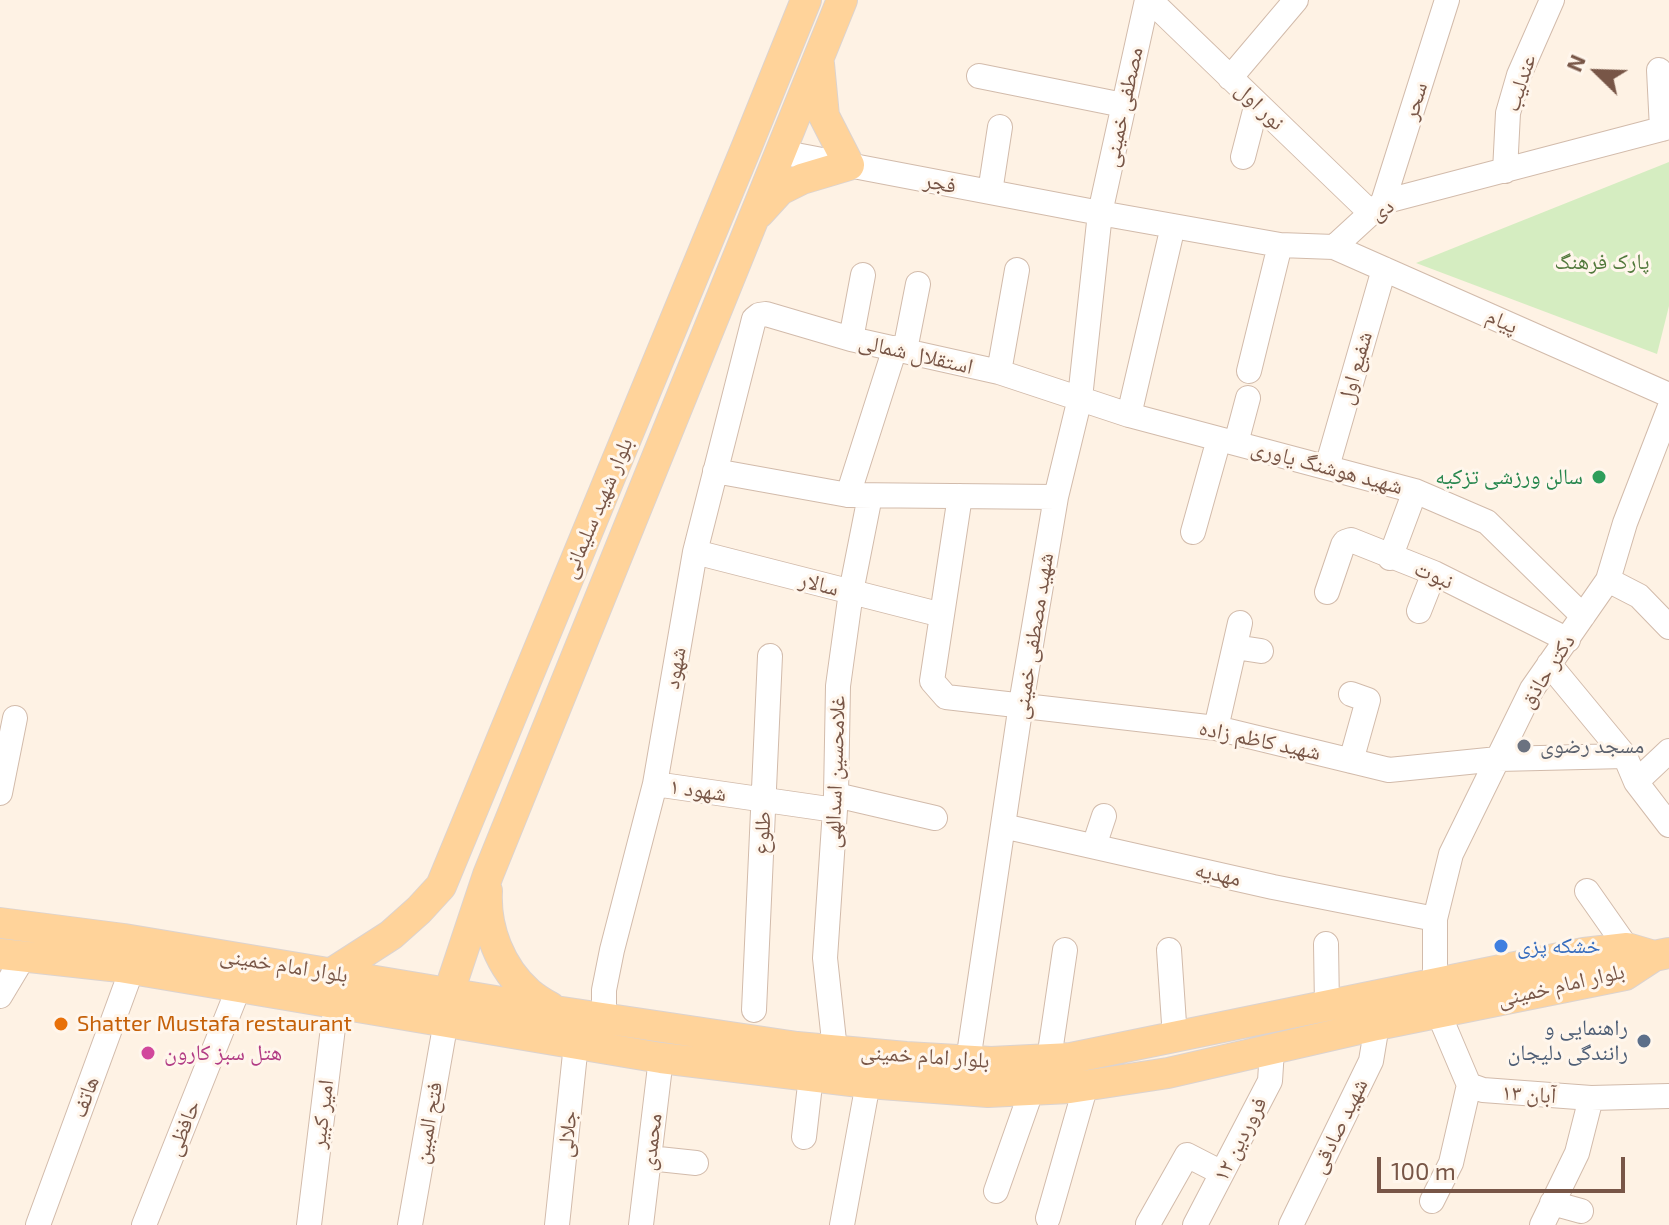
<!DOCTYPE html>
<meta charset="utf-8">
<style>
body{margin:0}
#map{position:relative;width:1669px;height:1225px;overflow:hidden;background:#fef2e4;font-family:"Exo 2",sans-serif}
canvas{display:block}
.north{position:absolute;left:1557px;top:32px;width:80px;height:80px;-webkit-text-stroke:6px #fff6ec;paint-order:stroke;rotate:293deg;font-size:22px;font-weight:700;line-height:32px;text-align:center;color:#785647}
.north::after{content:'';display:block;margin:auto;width:28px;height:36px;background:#785647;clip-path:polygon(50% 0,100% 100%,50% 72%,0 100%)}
.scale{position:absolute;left:1377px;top:1157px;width:248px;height:36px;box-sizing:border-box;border:4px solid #785647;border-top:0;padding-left:10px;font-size:24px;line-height:28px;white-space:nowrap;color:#785647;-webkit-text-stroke:6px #fff6ec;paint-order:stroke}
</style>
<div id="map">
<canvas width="1669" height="1225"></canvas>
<div class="north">N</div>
<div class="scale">100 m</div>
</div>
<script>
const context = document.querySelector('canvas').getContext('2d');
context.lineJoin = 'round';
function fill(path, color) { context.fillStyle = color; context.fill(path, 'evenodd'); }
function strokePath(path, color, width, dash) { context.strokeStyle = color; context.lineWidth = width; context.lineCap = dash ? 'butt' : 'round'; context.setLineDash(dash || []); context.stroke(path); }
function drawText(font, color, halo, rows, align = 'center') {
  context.font = font + ' "Exo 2","Noto Naskh Arabic",sans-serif'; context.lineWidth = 6; context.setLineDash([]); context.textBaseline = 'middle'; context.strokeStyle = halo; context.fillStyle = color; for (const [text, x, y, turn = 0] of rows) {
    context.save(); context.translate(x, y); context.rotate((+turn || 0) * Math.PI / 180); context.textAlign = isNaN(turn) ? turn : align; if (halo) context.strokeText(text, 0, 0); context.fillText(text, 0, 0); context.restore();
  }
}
const green = new Path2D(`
 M1669,162V306L1657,354L1416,263Z`);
const minor = new Path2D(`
 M1150,0L1371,213
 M1659,70L1662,129
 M979,76L1123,105
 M1230,78L1296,0
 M780,152L1100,213L1280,245L1334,247L1383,202L1669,127
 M1243,157L1257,103
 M1505,171L1508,113L1519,75L1552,0
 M990,192L1000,127
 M1383,202L1447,0
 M1334,247L1669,395
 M851,339L863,275
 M905,350L918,284
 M1249,371L1280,245
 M999,372L1017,270
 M1129,415L1173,226
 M1236,443L1248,398
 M1327,467L1384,269
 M715,471L848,495L1056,497
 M848,495L895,348
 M960,496L932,681L946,697L1216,728L1389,770L1498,759L1625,756
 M1193,532L1219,439
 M695,552L942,615
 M1390,558L1415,491
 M1608,580L1639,596L1669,627
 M1327,592L1343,545L1345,542L1351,540L1434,573L1568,640
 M1419,611L1434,573
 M1235,647L1261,651
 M1549,664L1625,756L1636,782L1669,825
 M1351,694L1368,700L1351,761
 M1216,728L1240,623
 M1636,782L1669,751
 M655,784L835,810
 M0,793L15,718
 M836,795L935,818
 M1003,826L1273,887L1435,919
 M1094,846L1104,816
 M1587,891L1627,948
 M1326,944L1327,1007
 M1169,950L1175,1038
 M1435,984V919L1451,854L1532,689L1608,580L1625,523L1669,409
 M0,996L24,956
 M754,1010L770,656
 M1438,1012L1469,1085L1483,1090L1591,1098L1669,1096
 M604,1018V990L612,950L655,784L695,552L754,319L759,315L766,314L851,339L999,372L1129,415L1415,491L1487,522L1583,616
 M835,1050L825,958L836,795L838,686L851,592L870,496
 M1049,1059L1065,950
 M968,1061L1021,704L1056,497L1080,398L1100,213L1147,0
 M804,1137L811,1076
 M649,1158L696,1163
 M996,1191L1032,1089
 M1432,1201L1451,1163L1469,1085
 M1552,1203L1581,1211
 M1048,1218L1086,1085
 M1148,1224L1187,1155L1222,1173
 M38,1225L132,969
 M144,1225L239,987
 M309,1225L336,1003
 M410,1225L446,1021
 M557,1225L576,1044
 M641,1225L661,1058
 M842,1225L868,1083
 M1195,1225L1270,1081L1272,1050
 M1291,1225L1371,1061L1377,1025
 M1542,1225L1577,1153L1591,1098`);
const major = new Path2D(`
 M759,213L780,190L802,179L849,165L824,116L819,64
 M487,891C485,928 500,968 529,993C535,998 543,1003 550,1007
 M0,923L124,939L555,1011L797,1047L906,1057L991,1062L1071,1058L1584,953L1627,948L1654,956
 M0,954L120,967L661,1058L868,1083L988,1092L1070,1088L1168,1073L1377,1025L1625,975L1654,956L1669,953
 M332,973L391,935L419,910L441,886L747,146L806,0
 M447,1011L449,992L488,875L842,0`);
const markers = [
 [1599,477,8,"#2e9e5b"],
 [1524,746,8,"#6b7280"],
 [1501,946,8,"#3f7fe0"],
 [61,1024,8,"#e8710a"],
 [1644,1041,8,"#5c6f8a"],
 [148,1053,8,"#d1479c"]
];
const streetNames = [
 ["عندلیب",1520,83,-72],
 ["سحر",1415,101,-73],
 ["نور اول",1260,106,44],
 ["مصطفی خمینی",1123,107,-78],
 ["فجر",940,183,11],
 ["دی",1382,209,-30],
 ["پیام",1502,321,24],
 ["استقلال شمالی",916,354,13],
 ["شفیع اول",1355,368,-74],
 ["شهید هوشنگ یاوری",1327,467,15],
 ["بلوار شهید سلیمانی",597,508,-67],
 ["نبوت",1434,575,23],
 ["سالار",819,584,14],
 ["شهید مصطفی خمینی",1033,636,-81],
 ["شهود",675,668,-80],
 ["دکتر حاذق",1547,671,-57],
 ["شهید کاظم زاده",1260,740,12],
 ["غلامحسین اسدالهی",835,772,-88],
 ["شهود ۱",698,790,8],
 ["طلوع",762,833,-87],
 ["مهدیه",1218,874,13],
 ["بلوار امام خمینی",284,965,9],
 ["بلوار امام خمینی",1561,985,-13],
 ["بلوار امام خمینی",925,1056,4],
 ["۱۳ آبان",1529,1094,4],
 ["هاتف",85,1097,-70],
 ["امیر کبیر",322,1114,-83],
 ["فتح المبین",428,1123,-80],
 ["شهید صادقی",1339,1126,-64],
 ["حافظی",183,1128,-68],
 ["جلالی",567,1134,-84],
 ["۱۲ فروردین",1240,1139,-63],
 ["محمدی",651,1142,-83]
];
const parkNames = [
 ["پارک فرهنگ",1602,262]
];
const leisureNames = [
 ["سالن ورزشی تزکیه",1583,477]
];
const worshipNames = [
 ["مسجد رضوی",1540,746]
];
const shopNames = [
 ["خشکه پزی",1517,946]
];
const foodNames = [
 ["Shatter Mustafa restaurant",77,1024]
];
const serviceNames = [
 ["راهنمایی و",1628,1028],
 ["رانندگی دلیجان",1628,1053]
];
const hotelNames = [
 ["هتل سبز کارون",164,1053]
];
fill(green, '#d5edc1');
strokePath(minor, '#d2bbab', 26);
strokePath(major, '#dcd3cf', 32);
strokePath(minor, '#fff', 24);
strokePath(major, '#ffd39a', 30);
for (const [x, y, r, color] of markers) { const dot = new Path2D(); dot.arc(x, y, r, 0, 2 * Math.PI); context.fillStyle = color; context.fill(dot); strokePath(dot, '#fff6ec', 3); }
drawText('22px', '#785647', '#fff6ec', streetNames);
drawText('22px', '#52793c', '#fff6ec', parkNames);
drawText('22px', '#27864d', '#fff6ec', leisureNames, 'right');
drawText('22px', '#5b616d', '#fff6ec', worshipNames, 'left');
drawText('22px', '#366cbe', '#fff6ec', shopNames, 'left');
drawText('22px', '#c56008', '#fff6ec', foodNames, 'left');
drawText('22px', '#4e5e75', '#fff6ec', serviceNames, 'right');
drawText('22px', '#b23c85', '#fff6ec', hotelNames, 'left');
</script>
